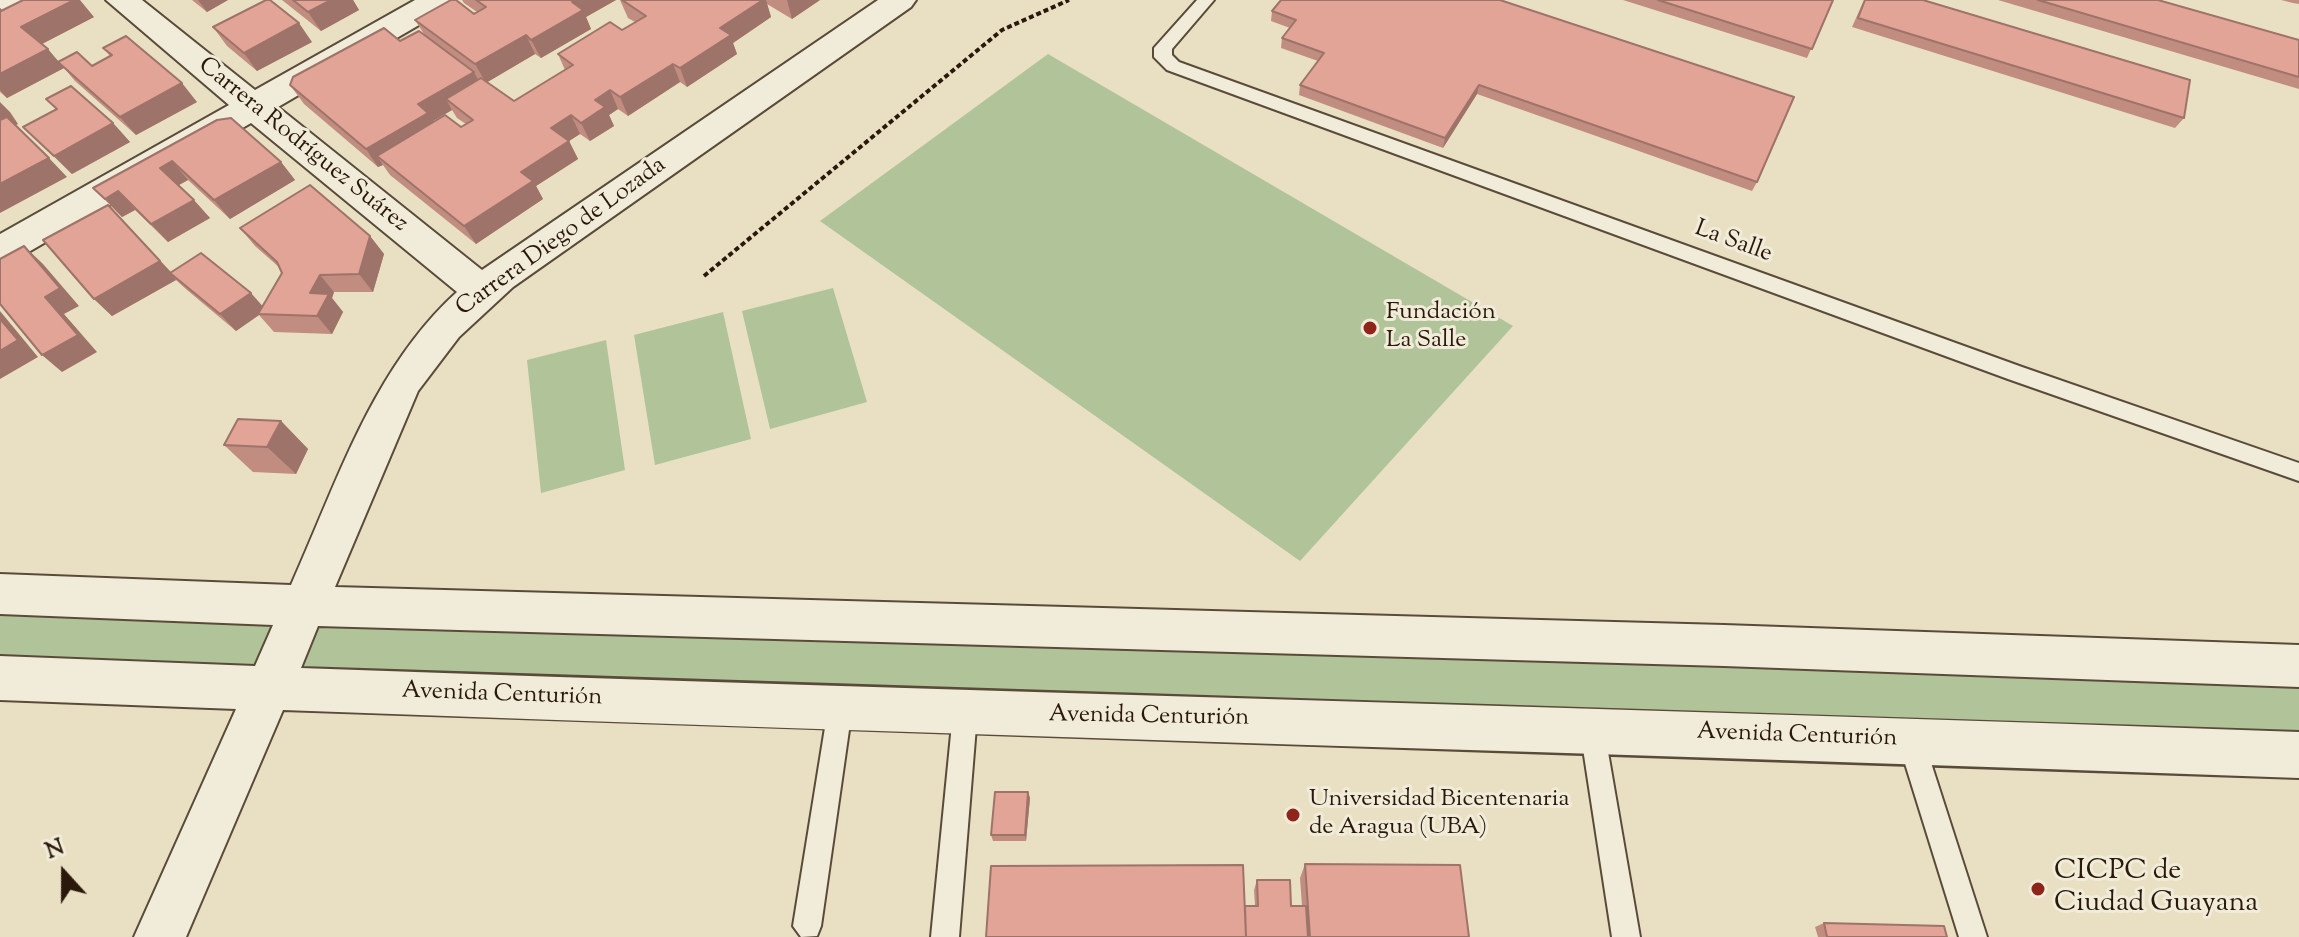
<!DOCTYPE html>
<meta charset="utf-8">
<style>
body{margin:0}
#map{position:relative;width:2299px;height:937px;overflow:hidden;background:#e9e0c4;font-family:"Sorts Mill Goudy",serif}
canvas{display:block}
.north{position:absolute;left:24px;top:833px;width:80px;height:80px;-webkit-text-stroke:6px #f1ebd9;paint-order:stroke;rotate:339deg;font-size:22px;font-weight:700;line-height:32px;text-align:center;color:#2a190b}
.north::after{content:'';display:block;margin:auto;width:28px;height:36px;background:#2a190b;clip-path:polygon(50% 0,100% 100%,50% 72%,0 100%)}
</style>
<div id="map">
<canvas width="2299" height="937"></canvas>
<div class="north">N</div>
</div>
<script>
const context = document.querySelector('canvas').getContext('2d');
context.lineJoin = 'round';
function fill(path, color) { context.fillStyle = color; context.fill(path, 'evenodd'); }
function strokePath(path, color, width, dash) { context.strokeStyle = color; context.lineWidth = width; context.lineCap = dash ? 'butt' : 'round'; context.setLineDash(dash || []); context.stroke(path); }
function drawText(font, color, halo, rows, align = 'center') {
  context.font = font + ' "Sorts Mill Goudy",serif'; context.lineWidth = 6; context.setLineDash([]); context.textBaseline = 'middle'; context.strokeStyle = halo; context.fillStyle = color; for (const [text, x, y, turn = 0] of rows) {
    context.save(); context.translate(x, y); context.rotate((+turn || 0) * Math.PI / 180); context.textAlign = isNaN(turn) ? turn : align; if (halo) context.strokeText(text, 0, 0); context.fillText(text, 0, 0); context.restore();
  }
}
const green = new Path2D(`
 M1048,54L1513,326L1300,561L820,221Z
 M833,288L867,402L770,429L742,311Z
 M723,312L751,439L655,465L634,335Z
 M606,340L625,470L541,493L527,360Z
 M0,594L2299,666V755L0,678Z`);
const path = new Path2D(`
 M704,276L1002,30L1069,0`);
const service = new Path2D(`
 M1197,0H1214L1172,49V55L1179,62L2022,367L2299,463V481L2008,379L1167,70L1154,57V48Z
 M840,697L849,701L852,709L821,926L817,936L801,937L793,926L828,709L831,701Z
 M965,702L974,706L977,714L959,937H931L953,714L956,706Z
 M1592,717L1601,721L1604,729L1640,937H1612L1580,729L1583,721Z
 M1911,729L1920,733L1924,741L1987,937H1959L1898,741L1902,733Z`);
const minor = new Path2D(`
 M0,0H32L27,7L0,18Z
 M106,0H142L255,90L415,0H455L450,7L278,107L482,270L878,0H916L911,7L513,287L459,337L418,391L335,587L1724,625L2299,645V687L1724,666L318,626L301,668C967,692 1633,708 2299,732V778C1627,753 955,736 283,710L186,937H134L236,709L0,700V656L255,666L273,625L0,614V574L291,585C337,483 372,369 457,292L251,123L13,261L0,265V234L229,105Z`);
const wall = new Path2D(`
 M192,0H228L207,12Z
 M282,0H353L359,10L321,31Z
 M462,0H616L586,17L591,29L541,58L535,54L487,82L514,101L565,70L558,54L622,30L635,22L628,18L620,0H820L792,19L767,4L771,17L733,43L737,54L687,87L680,82L628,116L618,109L609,115L614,126L590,141L580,134L569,141L578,159L536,186L543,199L476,244L390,175L383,165L378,167L304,104L290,85L400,41L424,34L415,20L477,12L464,3ZM452,110L457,118L466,124L461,127L434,122L433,121Z
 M1623,0H1833L1807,58Z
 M1864,0H1923L2184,118L2175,128L1852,27Z
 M1998,0H2158L2299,40V89Z
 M2281,0H2299V4L2293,3Z
 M0,9L1,11L94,17L42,44L59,62L92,66L110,56L103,48L197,102L136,135L75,81L64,68L7,98L0,92Z
 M1272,11L1757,182L1752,191L1477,94L1443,148L1299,95L1300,85L1318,61L1281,48L1282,38L1290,28L1271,21Z
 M213,27L312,42L257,71L227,46Z
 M46,99L113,123L130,142L72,174L23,127L56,109Z
 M217,120L281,162L295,180L230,219L188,180L179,185L210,218L168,242L135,210L122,217L93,188Z
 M108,205L171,272L263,306L282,273L280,268L255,246L240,228L370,236L384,254L373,292H334L332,298L343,312L332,334L274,332L259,315L236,331L187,290L176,280L112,316L94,299Z
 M281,421L308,449L296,474L253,472L224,445Z
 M1028,792L1030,798L1026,841H993L991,835Z
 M1305,864L1469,937H986L1245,906H1255L1254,890L1257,880L1291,906H1302L1300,878Z
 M1824,923L1947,937H1818L1815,927Z`);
const shadedWall = new Path2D(`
 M74,0H80L94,17L38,46L21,27Z
 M198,0H228L207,12Z
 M331,0H353L359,10L321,31L308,12Z
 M575,0H616L586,17L591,29L541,58L531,40Z
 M754,0H766L771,17L733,43L737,54L687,87L680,68L720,28Z
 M787,0H820L792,19Z
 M299,23L312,42L257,71L244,53Z
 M526,35L535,54L486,83L475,64Z
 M48,49L64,68L7,98L0,90V74Z
 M673,64L680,82L628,116L620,97Z
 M474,72L484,91L446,99L452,110L433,121L439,131L377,156L383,165L378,167L366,149L418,104Z
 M182,83L197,102L136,135L120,117Z
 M1479,85L1477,94L1443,148L1445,138Z
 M610,90L618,109L609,115L614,126L590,141L581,123L595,100Z
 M0,102L10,112L18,124L0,133Z
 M571,115L580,134L569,141L578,159L536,186L543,199L476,244L464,226L521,172L551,128Z
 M113,123L130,142L72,174L54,156Z
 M49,158L67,177L0,213V184Z
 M172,161L188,180L177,186L160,168Z
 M281,162L295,180L230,219L214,200Z
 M118,191L135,210L122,217L105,199Z
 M194,200L210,218L168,242L151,224Z
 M108,205L177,279L170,273L176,280L112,316L94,299Z
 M370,236L384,254L373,292L359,274Z
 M24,246L43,264L79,306L64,314L97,352L62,372L42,355Z
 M320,275L334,292L332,298L343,312L332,334L317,316L310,293Z
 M251,293L266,310L258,314L259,315L236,331L220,314Z
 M0,311L38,357L0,379Z
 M281,421L308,449L296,474L267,447Z
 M1028,792L1030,798L1026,841L1025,835Z`);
const building = new Path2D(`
 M23,0H74L21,27L48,49L0,74V9L1,11Z
 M266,0H270L299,23L244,53L213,27Z
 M293,0H331L308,12Z
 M451,0H456L474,14L486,7L476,0H575L572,2L583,10L531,40L526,35L475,64L415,20Z
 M622,0H763L720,28L731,35L680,68L673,64L620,97L610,90L595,100L605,107L581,123L571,115L551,128L569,141L521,172L533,181L464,226L377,156L445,115L461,127L473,120L446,99L481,78L514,101L573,65L558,54L610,22L622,30L646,16Z
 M1281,0H1500L1794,97L1757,182L1479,85L1445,138L1300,85L1324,53L1282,38L1296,20L1272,11Z
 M1658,0H1833L1812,49Z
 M1865,0H1923L2190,80L2184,118L1858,18Z
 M2038,0H2158L2299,40V77Z
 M384,28L400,41L419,31L474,72L418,104L428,113L366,149L290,85L293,77Z
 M126,36L182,83L120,117L58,62L77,52L92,66L112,55L103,48Z
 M71,86L113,123L54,156L23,127L57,109L46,99Z
 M7,117L49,158L0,184V120Z
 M231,118L281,162L214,200L172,161L160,168L194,200L151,224L118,191L105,199L93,188L217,120Z
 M310,185L370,236L359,274L320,275L310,293L329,294L317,316L258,314L282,273L277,262L240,228Z
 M108,205L160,261L94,299L43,240Z
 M24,246L60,288L45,297L78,335L42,355L0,304V259Z
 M201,253L251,293L220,314L170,273Z
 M0,319L18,340L0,351Z
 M238,419L281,421L267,447L224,445Z
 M995,792H1028L1025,835H991Z
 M1305,864L1460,865L1469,937H1310Z
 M1243,865L1246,937H986L991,866Z
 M1257,880H1290L1291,906H1306L1308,937H1246L1245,906H1258Z
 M1824,923L1944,926L1947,937H1827Z`);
const markers = [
 [1370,328,8,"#8f2418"],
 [1293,815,8,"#8f2418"],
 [2038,889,8,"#8f2418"]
];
const streetNames = [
 ["Carrera Rodríguez Suárez",302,146,39],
 ["Carrera Diego de Lozada",562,238,-36],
 ["La Salle",1733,243,20],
 ["Avenida Centurión",502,696,2],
 ["Avenida Centurión",1149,718,1],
 ["Avenida Centurión",1797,737,2]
];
const poiNames = [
 ["Fundación",1386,314],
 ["La Salle",1386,342],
 ["Universidad Bicentenaria",1309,801],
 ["de Aragua (UBA)",1309,829]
];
const nearPoinames = [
 ["CICPC de",2054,873],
 ["Ciudad Guayana",2054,905]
];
fill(green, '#b0c399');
strokePath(service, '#5a4b39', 4);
strokePath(minor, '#5a4b39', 4);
strokePath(path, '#2a190b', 4, [5, 3]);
fill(service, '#f1ebd9');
fill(minor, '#f1ebd9');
fill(wall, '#c28d81');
fill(shadedWall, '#9e7369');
fill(building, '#e2a496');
strokePath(building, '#9e7369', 2);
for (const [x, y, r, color] of markers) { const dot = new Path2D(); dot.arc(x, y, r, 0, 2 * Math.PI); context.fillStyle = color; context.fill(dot); strokePath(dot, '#f1ebd9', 3); }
drawText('24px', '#2a190b', '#f1ebd9', streetNames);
drawText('24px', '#2a190b', '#f1ebd9', poiNames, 'left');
drawText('28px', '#2a190b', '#f1ebd9', nearPoinames, 'left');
</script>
